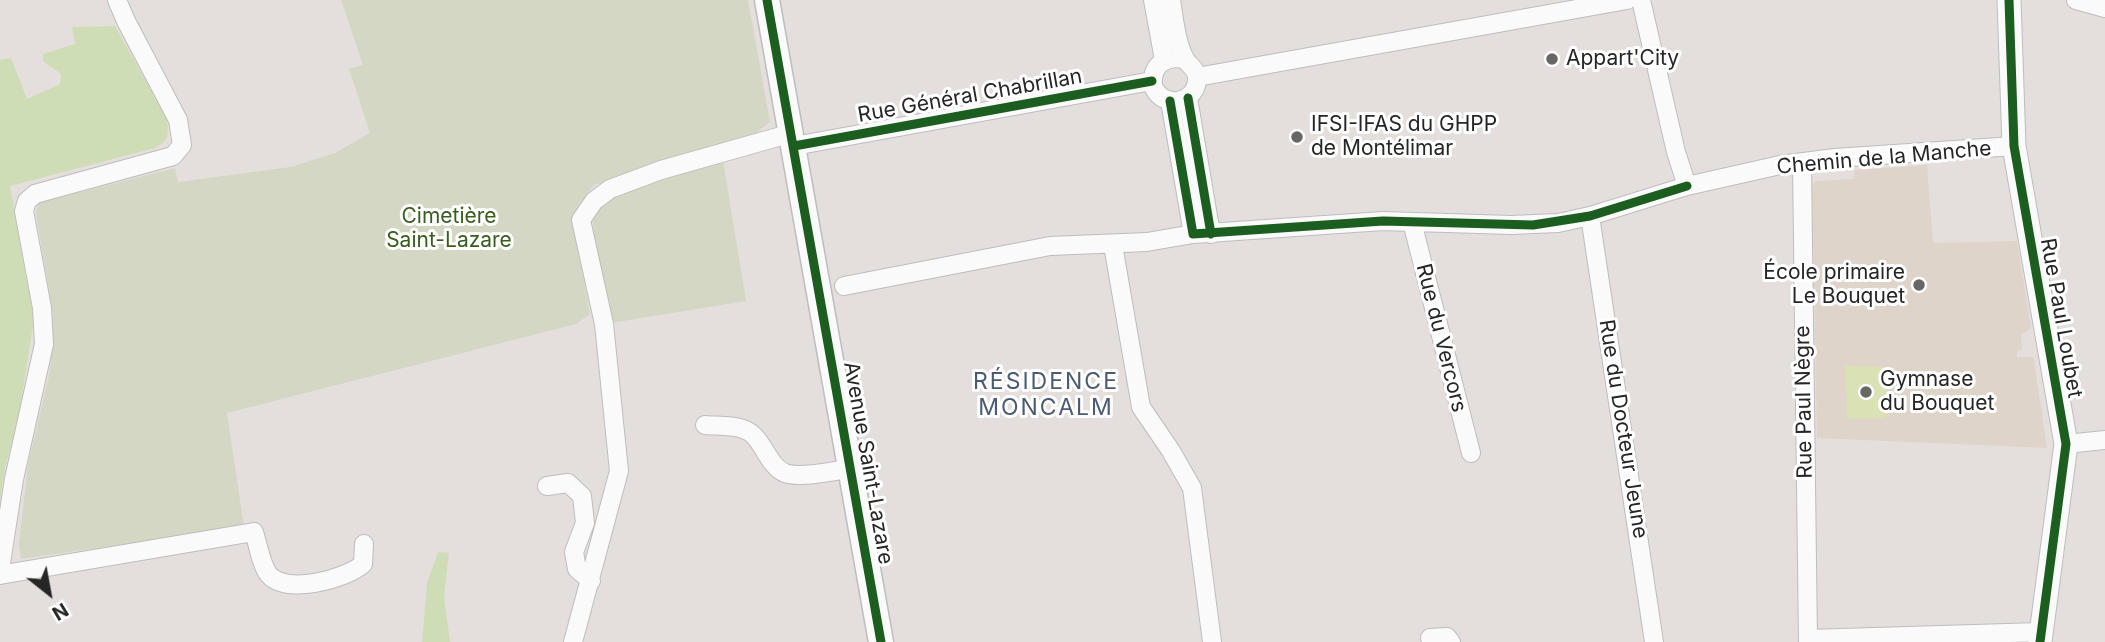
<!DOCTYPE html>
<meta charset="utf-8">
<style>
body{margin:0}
#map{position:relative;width:2105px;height:642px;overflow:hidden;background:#e4dfdc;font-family:Inter,sans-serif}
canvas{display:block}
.north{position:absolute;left:14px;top:558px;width:70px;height:70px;-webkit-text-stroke:5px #fff;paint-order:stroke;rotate:149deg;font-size:19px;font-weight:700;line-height:28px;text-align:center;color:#262626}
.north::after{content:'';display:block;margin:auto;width:24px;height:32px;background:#262626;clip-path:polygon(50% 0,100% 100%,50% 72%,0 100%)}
</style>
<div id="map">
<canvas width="2105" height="642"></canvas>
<div class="north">N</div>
</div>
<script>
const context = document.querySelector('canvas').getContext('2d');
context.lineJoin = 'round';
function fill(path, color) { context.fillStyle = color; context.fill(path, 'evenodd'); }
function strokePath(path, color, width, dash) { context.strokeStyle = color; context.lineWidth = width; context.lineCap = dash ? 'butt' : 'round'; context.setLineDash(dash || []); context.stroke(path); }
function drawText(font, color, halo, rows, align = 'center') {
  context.font = font + ' Inter,sans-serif'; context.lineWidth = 6; context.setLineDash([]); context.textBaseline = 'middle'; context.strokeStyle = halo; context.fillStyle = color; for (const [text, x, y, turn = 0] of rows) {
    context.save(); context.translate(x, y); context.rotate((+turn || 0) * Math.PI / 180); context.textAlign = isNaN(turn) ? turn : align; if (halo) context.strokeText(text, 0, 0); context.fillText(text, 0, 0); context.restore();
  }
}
const education = new Path2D(`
 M1927,165L1933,243L2017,241L2031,328L2021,335L2022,350L2017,351V357H2032L2034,360L2047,448L1817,438L1812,184L1816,181L1854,179L1855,170Z`);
const green = new Path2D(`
 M115,26L167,119C169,134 169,141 155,148L10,186L34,319L18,421L5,468L0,501V60L11,58L27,99L60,84L61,74L43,61V54L75,44L72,27Z
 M438,552L449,553L444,597L450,642H422L427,583Z`);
const cemetery = new Path2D(`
 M341,0H748L770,122L756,133L594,185L577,207L573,223L590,314L576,324L227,413L244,527L21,559L19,544L28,465L50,371L53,314L36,214L38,203L175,168L178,182L291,167L335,153L370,133L349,69L363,65Z
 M723,160L746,301L611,323L593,228V213L617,193Z`);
const pitch = new Path2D(`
 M1845,366L1887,367L1886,418L1847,419Z`);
const minor = new Path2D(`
 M1153,0L1164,60
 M1171,0C1174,18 1176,42 1185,59C1189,66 1196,68 1197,77C1198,93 1183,105 1168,100C1160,98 1156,93 1153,86C1151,65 1166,54 1186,60
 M1641,0L1676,152L1687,186
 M2076,0L2105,8
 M1197,77L1627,0
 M1188,98L1211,234
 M1170,101L1193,234
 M794,146L1152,81
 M1802,162L1808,642
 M1590,216L1654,642
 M1412,222L1471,453
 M1113,245L1141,407L1171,451L1192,488L1212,642
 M844,286L1050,246L1147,242L1193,234L1383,221L1511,225L1558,223L1590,216L1687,186L1780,165L1835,158L2014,146
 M705,425C717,426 732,425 743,429C763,435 766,465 785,473C800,479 834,470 851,469
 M2066,444L2105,440
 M547,486L568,483L582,496L585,523L574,552L577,569L591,581
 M0,569L14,479L44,344L42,308L24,211L27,201L35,194L173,156L182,145L178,120L126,21L117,0
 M0,575L254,532C258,544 261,565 269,575C287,595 346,579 363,564L364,544
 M1430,638L1447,637L1451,642
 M1808,639L2041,632
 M573,642L619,471L604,324L581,220L594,201L610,189L661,170L792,133`);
const tertiary = new Path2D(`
 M2009,0L2014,146L2066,444L2040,642`);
const secondary = new Path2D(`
 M767,0L881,642`);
const cycleway = new Path2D(`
 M767,0L881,642
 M2009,0L2014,146L2066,444L2040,642
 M1188,98L1211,234
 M1170,101L1193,234L1383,221L1533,225L1590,216L1687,186
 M794,146L1152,81`);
const markers = [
 [1552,59,7,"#686766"],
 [1297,137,7,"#686766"],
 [1919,285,7,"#686766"],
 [1866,392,7,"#686766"]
];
const poiNames = [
 ["Appart'City",1566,59],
 ["IFSI-IFAS du GHPP",1311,125],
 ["de Montélimar",1311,149],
 ["École primaire",1905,273,"right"],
 ["Le Bouquet",1905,297,"right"],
 ["Gymnase",1880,380],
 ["du Bouquet",1880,404]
];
const streetNames = [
 ["Rue Général Chabrillan",970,96,-10],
 ["Chemin de la Manche",1884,158,-5],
 ["Rue Paul Loubet",2061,318,80],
 ["Rue du Vercors",1441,338,76],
 ["Rue Paul Nègre",1804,402,-91],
 ["Rue du Docteur Jeune",1623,429,81],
 ["Avenue Saint-Lazare",868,463,80]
];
const parkNames = [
 ["Cimetière",449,217],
 ["Saint-Lazare",449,241]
];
const neighbourhoodNames = [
 ["RÉSIDENCE",1046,382],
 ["MONCALM",1046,408]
];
fill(education, '#dfd4ca');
fill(green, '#cfddb7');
fill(cemetery, '#d4d7c4');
fill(pitch, '#dae1b4');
strokePath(minor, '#bebdbd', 20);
strokePath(tertiary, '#bebdbd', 25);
strokePath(secondary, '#bebdbd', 27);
strokePath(minor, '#fbfafa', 18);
strokePath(tertiary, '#fbfafa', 23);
strokePath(secondary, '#fbfafa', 24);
strokePath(cycleway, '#1b5e20', 9);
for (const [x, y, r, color] of markers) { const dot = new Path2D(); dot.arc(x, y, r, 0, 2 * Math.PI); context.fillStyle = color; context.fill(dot); strokePath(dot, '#fff', 2.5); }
drawText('21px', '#262626', '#fff', poiNames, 'left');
drawText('21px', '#262626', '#fff', streetNames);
drawText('21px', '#385d1d', '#fff', parkNames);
context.letterSpacing = '2px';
drawText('23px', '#4b5b73', '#fff', neighbourhoodNames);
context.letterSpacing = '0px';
</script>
